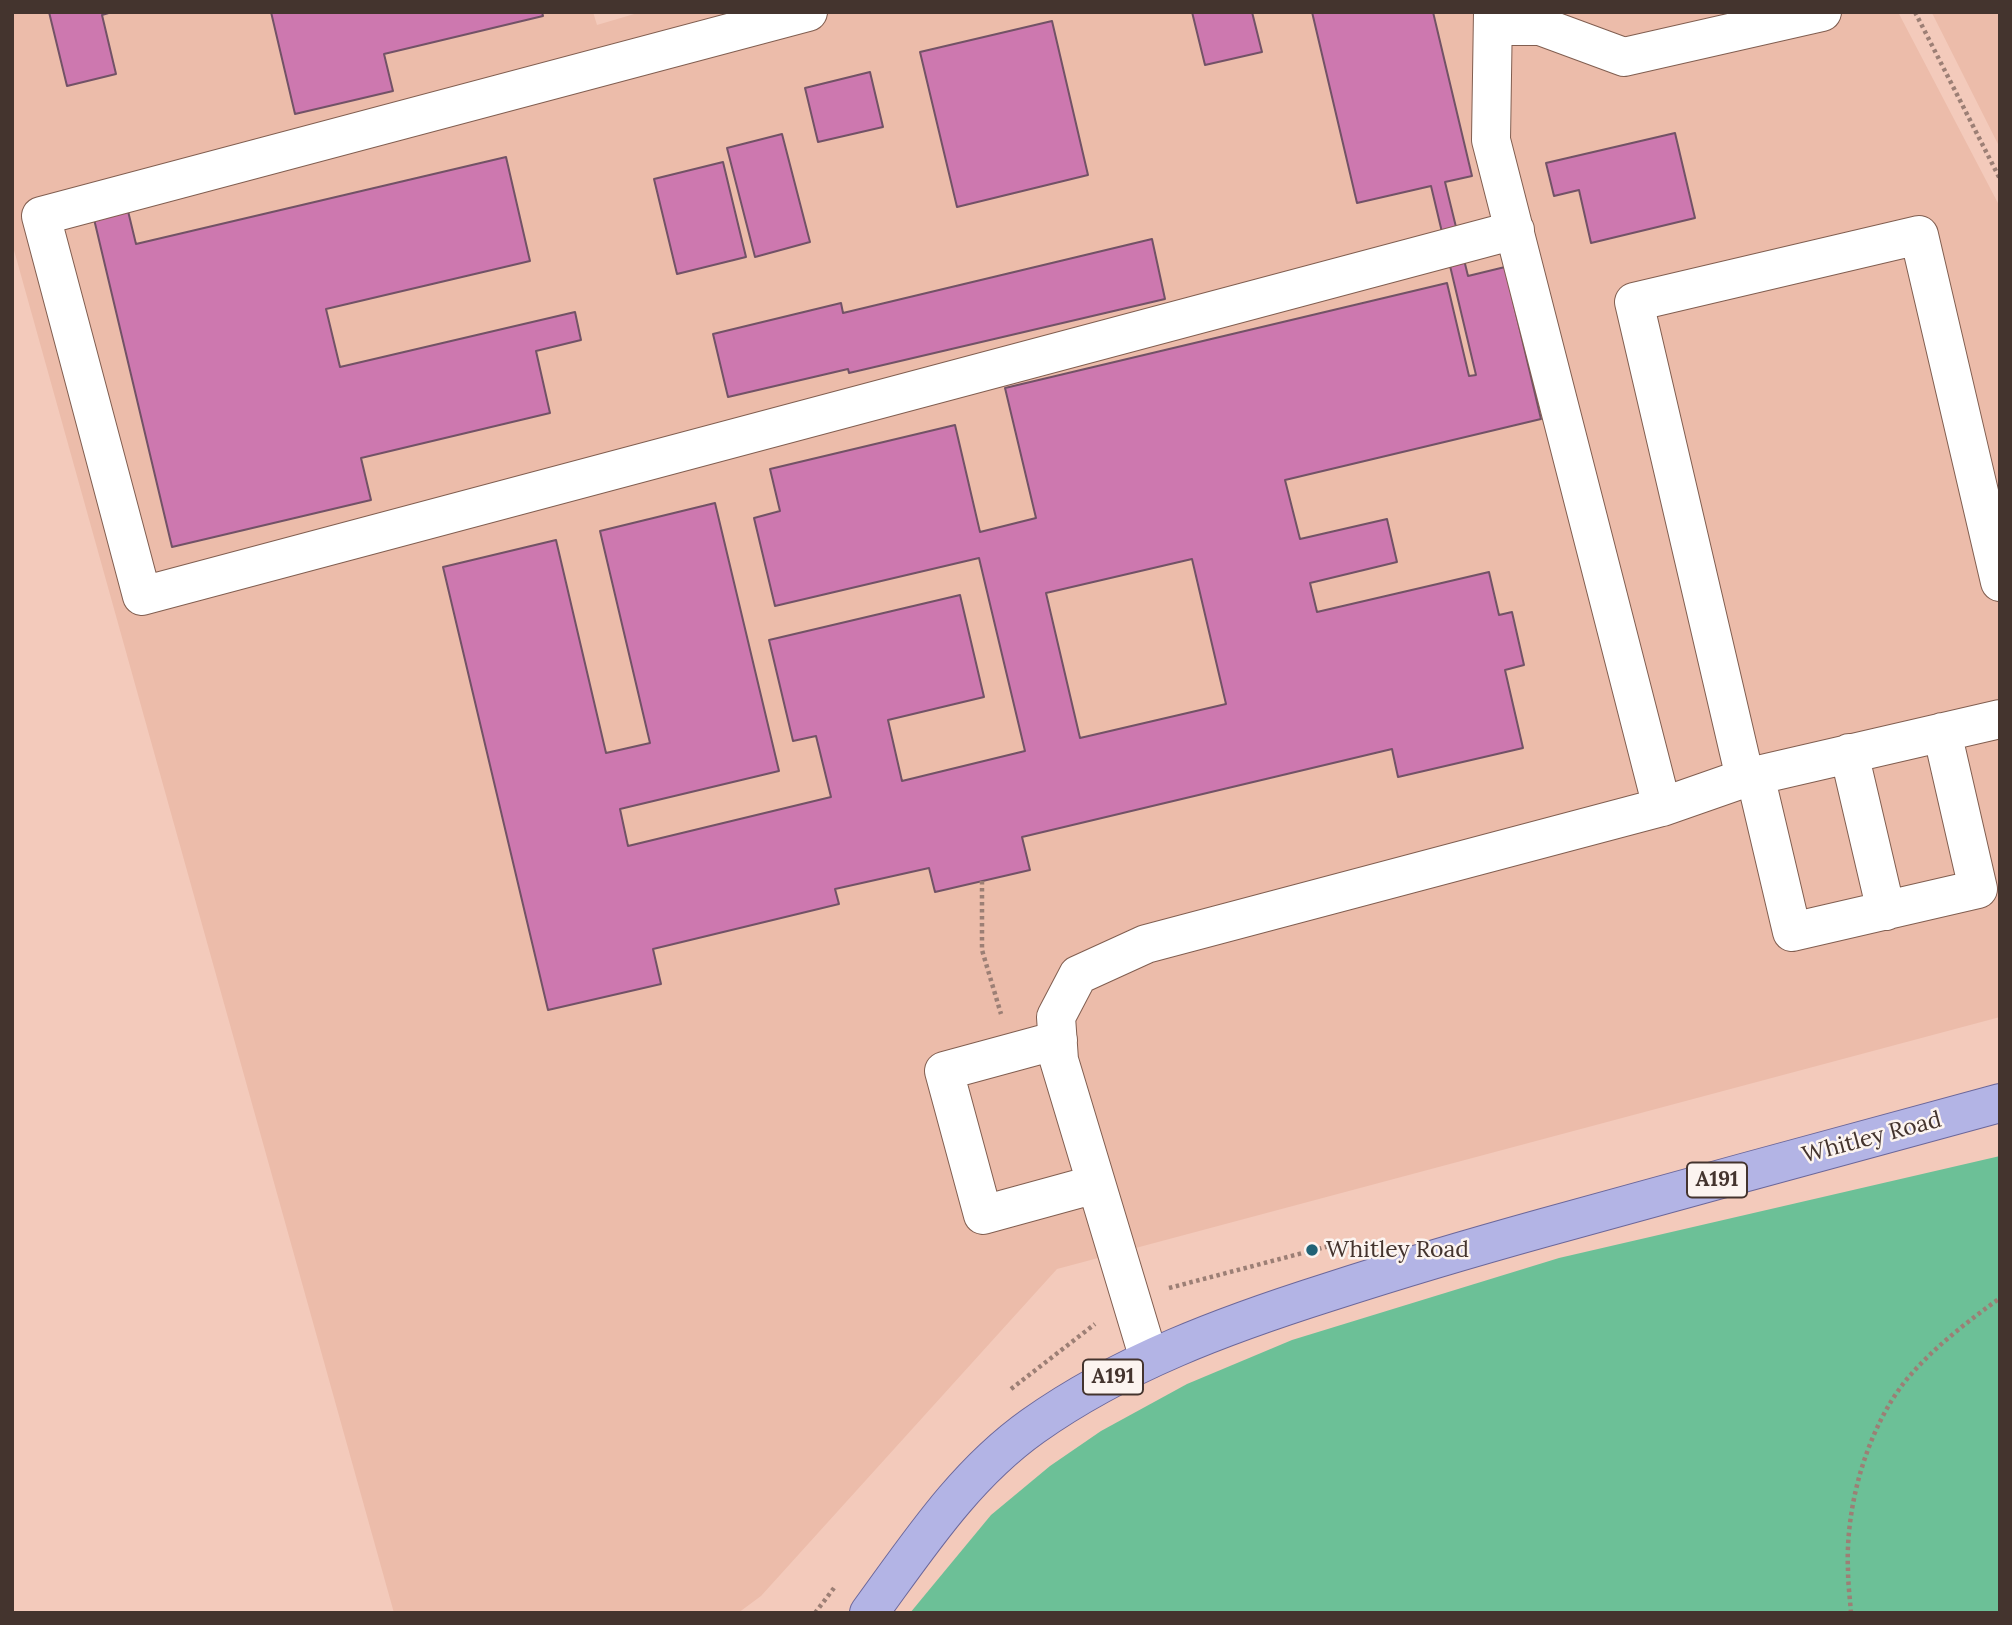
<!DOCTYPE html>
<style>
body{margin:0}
#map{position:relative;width:2012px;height:1625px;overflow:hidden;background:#f3cabb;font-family:Lora,serif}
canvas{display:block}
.frame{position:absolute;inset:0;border:14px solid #44342e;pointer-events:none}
</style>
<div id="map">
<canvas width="2012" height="1625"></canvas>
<div class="frame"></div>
</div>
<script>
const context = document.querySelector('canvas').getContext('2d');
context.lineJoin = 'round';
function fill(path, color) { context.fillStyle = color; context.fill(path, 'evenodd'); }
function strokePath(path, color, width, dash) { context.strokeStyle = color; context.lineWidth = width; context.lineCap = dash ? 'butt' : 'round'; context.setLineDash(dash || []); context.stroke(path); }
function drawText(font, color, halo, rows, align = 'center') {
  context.font = font + ' Lora,serif'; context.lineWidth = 5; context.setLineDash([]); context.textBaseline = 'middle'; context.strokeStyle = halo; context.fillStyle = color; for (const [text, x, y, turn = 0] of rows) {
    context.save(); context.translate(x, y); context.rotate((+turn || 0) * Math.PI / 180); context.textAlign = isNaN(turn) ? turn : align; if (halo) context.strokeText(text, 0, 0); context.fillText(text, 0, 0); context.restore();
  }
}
const built = new Path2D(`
 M12,12H593L597,25L641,12H1898L2000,207V1017L1057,1269L761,1596L738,1613H394L12,243Z
 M1931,12H2000V148L1933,15Z`);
const green = new Path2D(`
 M2000,1156V1613H910L991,1515L1050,1466L1101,1431L1187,1384L1292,1340L1559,1258Z`);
const building = new Path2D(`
 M49,12H112L102,15L116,74L67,86Z
 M271,12H542L543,16L384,54L393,91L295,114Z
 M1192,12H1252L1262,52L1205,65Z
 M1312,12H1433L1472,176L1445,182L1468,276L1505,267L1541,419L1285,480L1300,539L1387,519L1397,562L1310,583L1317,612L1489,572L1499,615L1512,612L1524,665L1505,670L1523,748L1398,777L1392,749L1022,837L1030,870L935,892L929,868L835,889L839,904L653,949L661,984L548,1010L443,567L556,540L606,753L650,743L600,531L715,503L779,771L620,809L628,846L831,797L816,736L793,741L769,640L960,595L984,697L888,720L902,781L1025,751L979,558L775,606L754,518L780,511L770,469L955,425L980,532L1036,518L1005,388L1447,283L1469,376L1476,375L1431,186L1357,203ZM1192,559L1226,704L1080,738L1046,593Z
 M1052,21L1088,175L957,207L920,52Z
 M870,72L883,127L818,142L805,88Z
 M1675,133L1695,218L1591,243L1579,190L1554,196L1546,163Z
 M782,134L810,242L755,257L727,148Z
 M506,157L530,261L326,309L340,367L575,312L581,340L536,351L550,413L361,458L371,500L172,547L94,219L128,211L136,244Z
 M723,162L746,257L677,274L654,179Z
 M1152,239L1165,299L849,373L848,369L728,397L713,334L841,303L843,313Z`);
const path = new Path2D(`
 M1915,12L2000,179
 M982,881V950L1001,1014
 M1169,1288L1337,1244
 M1011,1389L1095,1324
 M815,1613L834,1588
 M1851,1613C1850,1599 1848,1584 1848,1570C1845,1507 1867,1428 1907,1379C1933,1348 1967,1322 2000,1298`);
const minor = new Path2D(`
 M808,12L41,216L142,596L1515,230
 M1493,12L1491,140L1662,807
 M1493,26H1540L1624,57L1822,12
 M1849,753L1886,911
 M1755,775L1792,932L1978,889L1942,732
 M1745,778L1634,302L1919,235L2000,582
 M1058,1040L944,1071L983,1215L1096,1184
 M1149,1359L1059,1060L1056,1017L1078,975L1146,944L1662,807L1745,778L2000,719`);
const major = new Path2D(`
 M869,1613C918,1546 964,1475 1033,1426C1122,1363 1225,1325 1329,1292C1400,1269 1471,1248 1543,1228C1695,1186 1848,1144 2000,1103`);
const markers = [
 [1312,1250,7,"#206276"]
];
const shields = [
 [1717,1180,60],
 [1113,1377,60]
];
const shieldNames = [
 ["A191",1717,1180],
 ["A191",1113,1377]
];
const streetNames = [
 ["Whitley Road",1872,1138,-15]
];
const poiNames = [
 ["Whitley Road",1326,1250]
];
fill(built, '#ecbcaa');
fill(green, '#6cc097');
fill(building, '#cd78af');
strokePath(building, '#725266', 2);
strokePath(minor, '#815e50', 40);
strokePath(major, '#6b679a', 40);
strokePath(path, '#9c7f75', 4.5, [3.5, 3.5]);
strokePath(minor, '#fff', 38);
strokePath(major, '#b3b4e5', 38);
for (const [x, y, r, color] of markers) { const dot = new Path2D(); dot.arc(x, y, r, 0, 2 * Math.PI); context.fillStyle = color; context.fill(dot); strokePath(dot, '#fcf4f0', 2.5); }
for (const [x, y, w] of shields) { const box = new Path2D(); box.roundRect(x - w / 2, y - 17.5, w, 35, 5); context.fillStyle = '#fcf4f0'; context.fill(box); strokePath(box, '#44342e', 2); }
drawText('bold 21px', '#44342e', null, shieldNames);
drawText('23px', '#44342e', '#fcf4f0', streetNames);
drawText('23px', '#44342e', '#fcf4f0', poiNames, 'left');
</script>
